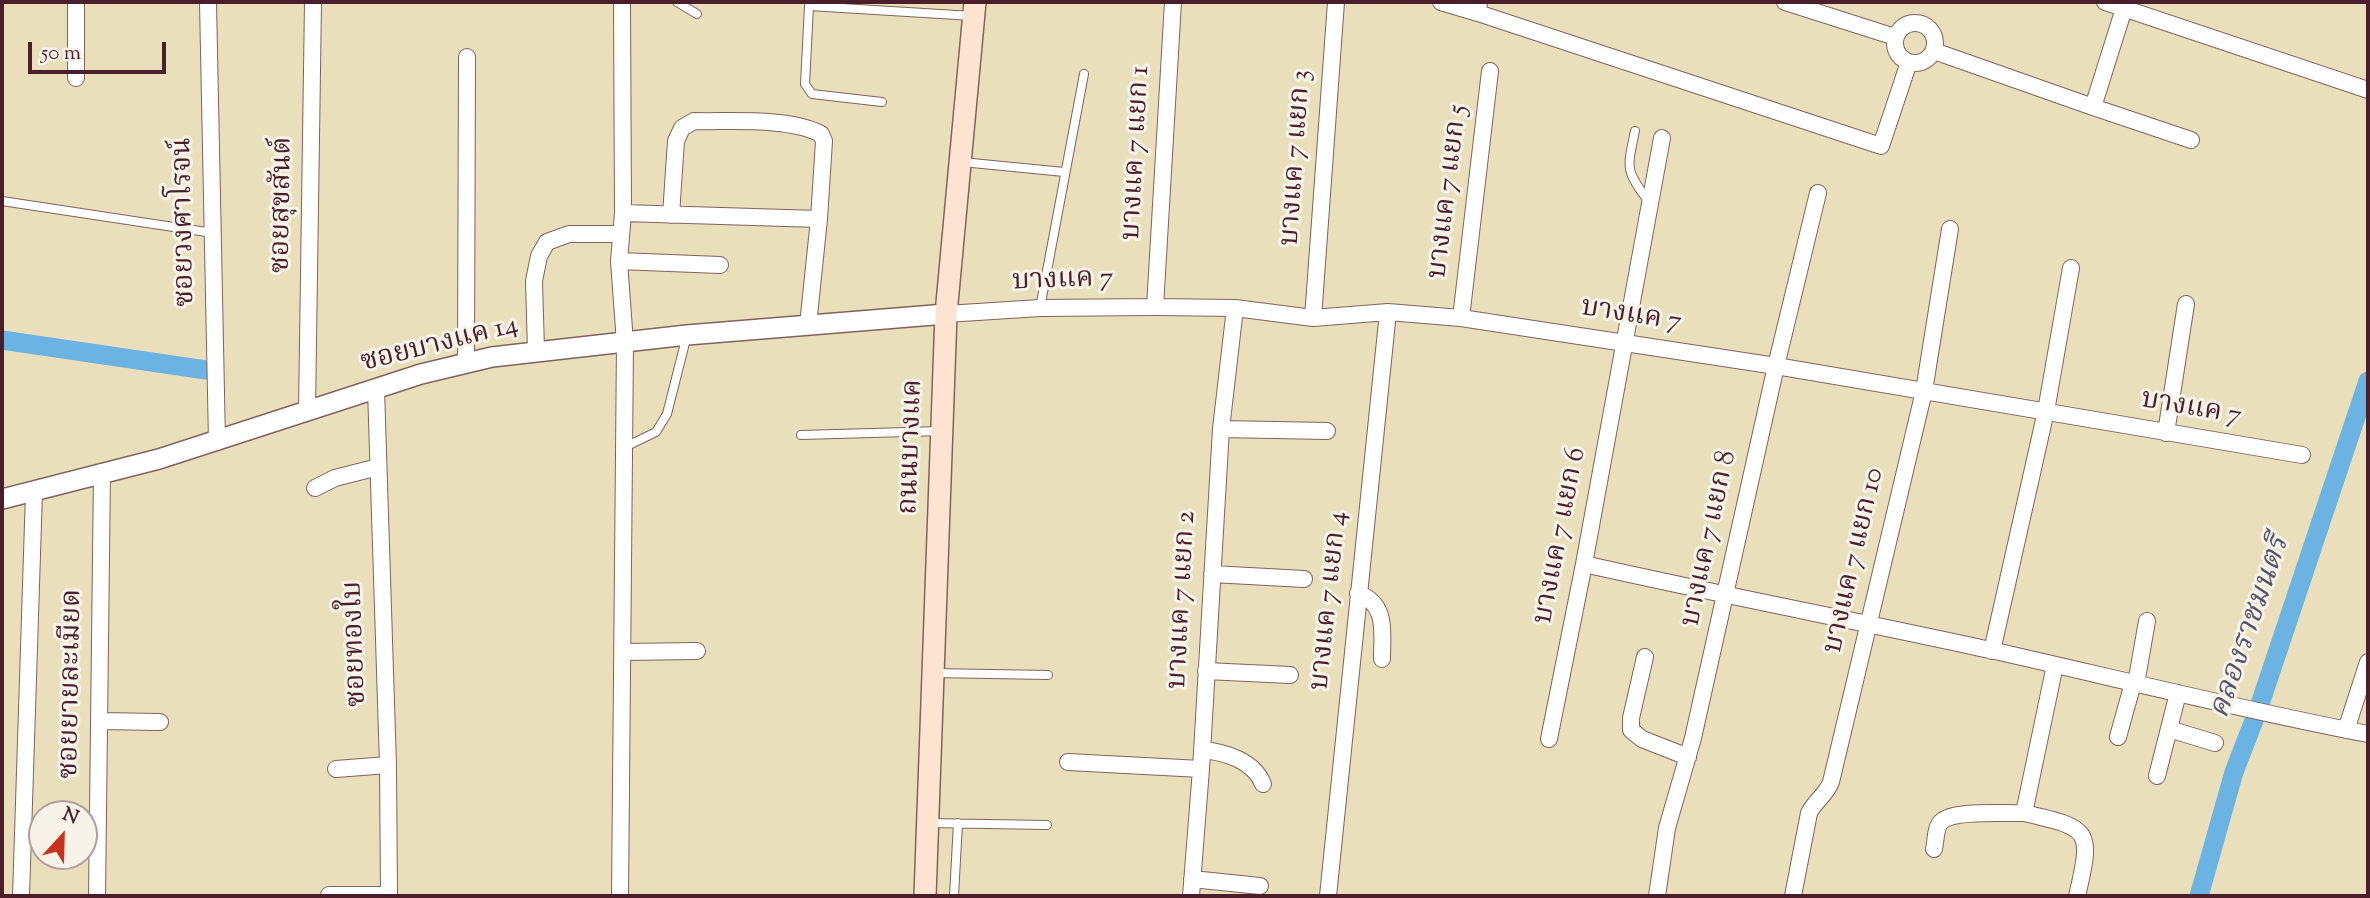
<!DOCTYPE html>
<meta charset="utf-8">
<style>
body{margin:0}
#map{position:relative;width:2370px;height:898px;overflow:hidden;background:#e9dfbb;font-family:"Sorts Mill Goudy",serif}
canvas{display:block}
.frame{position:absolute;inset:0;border:4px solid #4a1f2b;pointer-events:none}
.north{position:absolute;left:28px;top:800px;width:70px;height:70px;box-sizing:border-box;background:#f7f3e8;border:2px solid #b29e9c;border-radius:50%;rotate:22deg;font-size:19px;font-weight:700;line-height:28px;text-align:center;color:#4a1f2b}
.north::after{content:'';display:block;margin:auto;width:24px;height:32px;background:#c8321e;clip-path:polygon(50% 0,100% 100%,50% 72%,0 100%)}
.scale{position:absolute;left:28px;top:42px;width:138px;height:32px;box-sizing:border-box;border:4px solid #4a1f2b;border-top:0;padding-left:9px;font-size:21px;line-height:24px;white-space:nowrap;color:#4a1f2b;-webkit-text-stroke:5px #f7f3e8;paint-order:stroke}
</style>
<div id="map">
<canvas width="2370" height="898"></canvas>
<div class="frame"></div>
<div class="north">N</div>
<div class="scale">50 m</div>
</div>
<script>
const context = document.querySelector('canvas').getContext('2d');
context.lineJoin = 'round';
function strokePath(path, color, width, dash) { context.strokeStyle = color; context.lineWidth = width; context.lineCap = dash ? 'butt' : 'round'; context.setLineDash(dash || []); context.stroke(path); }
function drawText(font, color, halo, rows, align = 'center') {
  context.font = font + ' "Sorts Mill Goudy","Noto Serif Thai",serif'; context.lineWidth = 6; context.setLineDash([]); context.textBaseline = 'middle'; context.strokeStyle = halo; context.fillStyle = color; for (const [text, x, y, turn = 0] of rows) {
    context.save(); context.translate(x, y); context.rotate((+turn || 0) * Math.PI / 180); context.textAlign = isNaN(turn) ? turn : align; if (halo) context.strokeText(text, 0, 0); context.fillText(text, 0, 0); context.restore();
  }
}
const canal = new Path2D(`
 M2,340L206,370
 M2199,896L2234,772L2258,710L2368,381`);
const service = new Path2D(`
 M677,2L697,14
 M882,102L812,94L805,84L809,6L973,16
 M1635,131C1627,169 1625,170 1649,202
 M962,162L1064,172
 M2,201L213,233
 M1040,308L1084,74
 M801,435L942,431
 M625,447L656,432L667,414L687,335
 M933,673L1048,675
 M928,823L1047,825
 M954,896L958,823`);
const minor = new Path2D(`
 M208,2L217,442
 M1441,2L1478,13
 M1479,2L1478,13L1881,146L1909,62
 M1785,2L1895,37
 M2105,2L2368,90
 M1895 43a20 20 0 1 1 40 0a20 20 0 1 1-40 0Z
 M1934,51L2093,107L2126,2
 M76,78V2
 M2093,107L2191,140
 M623,213L819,219
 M671,215L676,141L682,128L694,121C730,122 789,117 821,134L824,141L819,219L808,325
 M619,261L720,265
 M1155,307L1173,2
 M946,314L1040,308L1155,307L1235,308L1313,318L1388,312L1461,318L1776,366L2302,455
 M1313,318L1336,2
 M1461,318L1490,71
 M536,351L534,281L539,256L547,242L569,234H621
 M466,362L467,57
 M376,389L388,765L389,896
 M307,410L313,2
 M1221,429L1327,431
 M2166,433L2186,304
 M315,488L335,478L378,467
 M1584,564C1721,595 1858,621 1995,651C2119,679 2243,710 2368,734
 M1212,574L1304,579
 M1358,593C1388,605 1382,632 1382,659
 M1992,651L2046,411L2071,268
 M623,652L697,651
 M1645,657L1631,718V730L1642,739L1688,757
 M2055,665L2024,813C2090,828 2093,829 2077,896
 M1206,671L1290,675
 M2136,684L2147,621
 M99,721L160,722
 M2169,729L2215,743
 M2346,730L2368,662
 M2118,737L2133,683
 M1549,739L1584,564L1662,138
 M1202,750C1226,752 1254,761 1263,784
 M1068,762L1201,769
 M336,769L388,765
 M2157,776L2178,693
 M1934,849C1936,841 1935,828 1941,822C1953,809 2006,814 2024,813
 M1192,879L1260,886
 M329,895H389
 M21,896L34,492
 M97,896L102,472
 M620,896L625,343L619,261L623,213L622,2
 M1191,896L1201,769L1221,429L1235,308
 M1328,896L1388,312
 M1657,896L1667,828L1693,738L1776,366L1818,193
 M1793,896L1809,813C1815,801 1826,795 1831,782L1924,391L1950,229`);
const tertiary = new Path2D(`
 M2,499L159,459L421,374L492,357L687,335L946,314`);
const secondary = new Path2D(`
 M925,896L946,314L975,2`);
const streetNames = [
 ["บางแค 7 แยก 1",1138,153,-87],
 ["บางแค 7 แยก 3",1298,158,-86],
 ["บางแค 7 แยก 5",1450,192,-83],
 ["ซอยสุขสันต์",284,205,-89],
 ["ซอยวงศาโรจน์",186,222,-91],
 ["บางแค 7",1063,282,-2],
 ["บางแค 7",1631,317,9],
 ["ซอยบางแค 14",440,346,-14],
 ["บางแค 7",2191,410,10],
 ["ถนนบางแค",913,447,-88],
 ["บางแค 7 แยก 6",1562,536,-79],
 ["บางแค 7 แยก 8",1711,539,-78],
 ["บางแค 7 แยก 10",1856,561,-77],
 ["บางแค 7 แยก 2",1184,600,-87],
 ["บางแค 7 แยก 4",1331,601,-84],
 ["ซอยทองใบ",357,644,-92],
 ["ซอยยายละเมียด",73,684,-89]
];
const waterNames = [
 ["คลองราชมนตรี",2252,628,-71]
];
strokePath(canal, '#6ab3e2', 19);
strokePath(service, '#82625d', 10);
strokePath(minor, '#82625d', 18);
strokePath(tertiary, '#82625d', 22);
strokePath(secondary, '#82625d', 24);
strokePath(service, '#fff', 8);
strokePath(minor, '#fff', 16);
strokePath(tertiary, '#fff', 19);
strokePath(secondary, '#fde4d0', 21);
drawText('28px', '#4a1f2b', '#f7f3e8', streetNames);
drawText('italic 30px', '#55536b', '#f7f3e8', waterNames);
</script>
